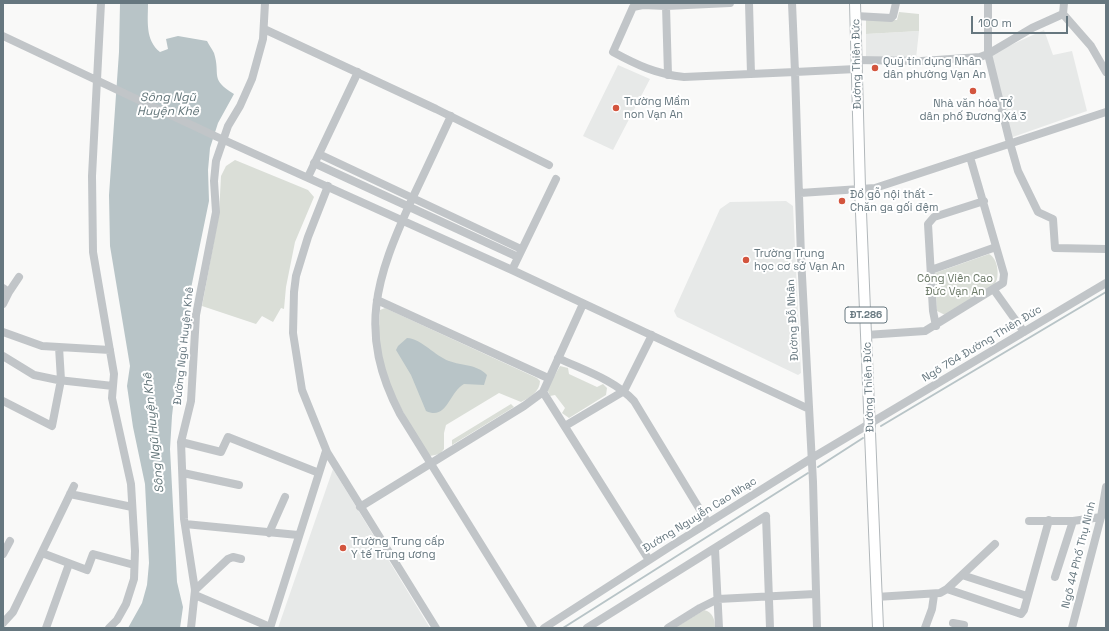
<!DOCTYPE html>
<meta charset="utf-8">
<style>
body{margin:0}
#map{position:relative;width:1109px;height:631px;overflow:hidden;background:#f9f9f8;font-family:"Space Grotesk",sans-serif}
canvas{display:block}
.frame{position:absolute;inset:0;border:4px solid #66777f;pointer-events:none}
.scale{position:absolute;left:971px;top:16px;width:97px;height:18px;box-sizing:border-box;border:2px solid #66777f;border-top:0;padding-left:5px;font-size:12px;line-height:14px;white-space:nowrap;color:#66777f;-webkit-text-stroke:3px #fff;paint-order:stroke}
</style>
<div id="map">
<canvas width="1109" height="631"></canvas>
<div class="frame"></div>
<div class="scale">100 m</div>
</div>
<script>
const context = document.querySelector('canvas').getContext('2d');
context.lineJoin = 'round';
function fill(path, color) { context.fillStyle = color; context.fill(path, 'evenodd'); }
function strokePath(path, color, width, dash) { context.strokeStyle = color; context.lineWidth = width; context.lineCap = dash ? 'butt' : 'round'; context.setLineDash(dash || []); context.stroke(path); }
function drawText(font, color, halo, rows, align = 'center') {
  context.font = font + ' "Space Grotesk",sans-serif'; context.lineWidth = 4; context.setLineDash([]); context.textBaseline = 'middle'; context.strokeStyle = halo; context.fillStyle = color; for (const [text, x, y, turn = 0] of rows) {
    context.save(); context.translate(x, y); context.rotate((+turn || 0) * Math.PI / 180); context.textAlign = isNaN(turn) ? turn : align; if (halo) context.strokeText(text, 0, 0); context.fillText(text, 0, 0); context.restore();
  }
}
const built = new Path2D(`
 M1044,30L1053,55L1072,51L1087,111L1010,138L991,54Z
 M919,31L916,58L866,59V34Z
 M618,65L650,79L613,150L583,136Z
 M786,201L793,206L801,373L798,375L677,317L674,311L720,209L730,202Z
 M333,469L430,628H278Z`);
const green = new Path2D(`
 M899,12L919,14V31L866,34V20H897Z
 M235,160L308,190L314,197L295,242L286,287L284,309L281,308L273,322L262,316L256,324L202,306L219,214L221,176L226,166Z
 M989,254C998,258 1000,277 995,284L945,315L937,311L935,273Z
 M385,308L537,378L540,381C540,391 530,398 521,402L499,393L446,425L444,433V449L440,454L430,456C407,420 384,385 379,341C378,331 380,320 380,310Z
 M560,366L568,368L569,374L597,387L603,384L607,388L606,395L569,418L562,413L565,408L555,395L550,396L547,389Z
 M511,404L514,407L452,445V440Z
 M704,610C713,612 715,620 715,628H675Z`);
const water = new Path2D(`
 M120,3H148C148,21 145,40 160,52L168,49L166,39L178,36L207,41C209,45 212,49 214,53C221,75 209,79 234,94L218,123L210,148L208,170L209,201L181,337L172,416L170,449L177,582L183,607L180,628H128L142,603L147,585L149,563L145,484L133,427L127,386L130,366L110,246L109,195L119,52Z
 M407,338C422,339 435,356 449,361C462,366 477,364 487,375L484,385L464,384C449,392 447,421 426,411L411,375L396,350L398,346Z`);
const stream = new Path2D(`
 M881,426L1106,292
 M818,467L863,438
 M563,628L808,473`);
const minor = new Path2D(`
 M101,3L92,176L93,252L114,374L112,398L131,484L135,551L134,579L126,604L117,620L109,628
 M730,3L666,6L643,5L633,7L613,52C637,65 656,74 684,77L795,72L792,3
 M749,3L751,74
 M988,3V54L1010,143L1018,171L1038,212L1053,219L1055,248L1106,249
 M666,6L668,75
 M1063,14L1091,46L1106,72
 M1063,14L1064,3
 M856,16L891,18L893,16L896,3
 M264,29L436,109L549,165
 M3,36L215,136L512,270L809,409
 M856,60L922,61L980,57L988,54L1032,28L1063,14
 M451,116C438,144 425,172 412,199C376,278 357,332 400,414L533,628
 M319,154L521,249
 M314,163L518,257
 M308,177L358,72
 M328,186L308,237L296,276L294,292L293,333L302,390L327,452L436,628
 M800,193L875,188L1106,112
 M512,270L556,179
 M931,270L996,247
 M3,288L9,292L19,277
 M994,290L1024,332
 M377,300L548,378
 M3,304L9,292
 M936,326L933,311L928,224L934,217L984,201
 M3,332L42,346L110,350
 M866,335L925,331L1003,283L1004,274L970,157
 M3,356L34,375L58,380L113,386
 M558,358C583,370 615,380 634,401L708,523
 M543,392L649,560
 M3,401L52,426L61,380L59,347
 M565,426L624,391L652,335
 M181,442L221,452L228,437L319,473
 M183,473L239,485
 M70,494L132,507
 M360,507L524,406L543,392L583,304
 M766,516L770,628
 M1029,521H1073L1101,517
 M185,524L298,535
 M269,533L285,497
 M715,549L719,628
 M42,553L87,570L93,554L134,565
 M3,554L10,541
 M962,575L1027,596
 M1055,577L1073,521
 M947,589L1021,614L1024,610L1049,520
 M195,590L228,559L233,557L241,559
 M195,595L270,627
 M876,597L940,593L947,589L995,544
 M3,623L13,612L74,486
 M953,623L964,625L963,628
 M46,628L69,564
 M191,628L195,590L184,519L181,442L191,401L196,315L216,212L214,181L216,161L228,126L240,106L252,79L263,39L265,3
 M270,628L326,451
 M544,628L671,546L812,458L1106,283
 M587,628L766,516
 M668,628L700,608L718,599L815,594
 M817,628L813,482L801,257L795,72L856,69
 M925,628L932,609L934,595
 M1072,628L1101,517L1106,487`);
const major = new Path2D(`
 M855,3L860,188L878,628`);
const markers = [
 [875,68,4,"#d3553e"],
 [973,91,4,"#d3553e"],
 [616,108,4,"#d3553e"],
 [842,201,4,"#d3553e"],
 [746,260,4,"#d3553e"],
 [343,548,4,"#d3553e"]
];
const shields = [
 [866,315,42]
];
const shieldNames = [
 ["ĐT.286",866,315]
];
const poiNames = [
 ["Quỹ tín dụng Nhân",883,62],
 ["dân phường Vạn An",883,75],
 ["Trường Mầm",624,102],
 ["non Vạn An",624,115],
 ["Nhà văn hóa Tổ",973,104,"center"],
 ["dân phố Đương Xá 3",973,117,"center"],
 ["Đồ gỗ nội thất -",850,195],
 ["Chăn ga gối đệm",850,208],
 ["Trường Trung",754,254],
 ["học cơ sở Vạn An",754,267],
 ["Trường Trung cấp",351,542],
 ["Y tế Trung ương",351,555]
];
const streetNames = [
 ["Đường Thiên Đức",857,64,-91],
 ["Đường Đỗ Nhân",793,320,-93],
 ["Ngõ 764 Đường Thiên Đức",982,344,-31],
 ["Đường Ngũ Huyện Khê",184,346,-84],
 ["Đường Thiên Đức",869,387,-92],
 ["Đường Nguyễn Cao Nhạc",700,515,-32],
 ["Ngõ 44 Phố Thụ Ninh",1079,555,-76]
];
const parkNames = [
 ["Công Viên Cao",955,279],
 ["Đức Vạn An",955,292]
];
const waterNames = [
 ["Sông Ngũ",168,98],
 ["Huyện Khê",168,112],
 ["Sông Ngũ Huyện Khê",154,433,-96]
];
fill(built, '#e7e9e8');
fill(green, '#daded7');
fill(water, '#b8c4c7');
strokePath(stream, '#b8c4c7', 2);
strokePath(major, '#b2b8bb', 12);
strokePath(minor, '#c1c5c8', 8);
strokePath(major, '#fff', 10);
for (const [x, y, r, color] of markers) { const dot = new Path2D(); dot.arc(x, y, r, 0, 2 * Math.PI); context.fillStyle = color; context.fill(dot); strokePath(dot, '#fff', 1.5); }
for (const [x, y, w] of shields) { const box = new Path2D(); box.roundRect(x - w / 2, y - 8, w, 16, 3); context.fillStyle = '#fff'; context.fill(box); strokePath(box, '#66777f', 1); }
drawText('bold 10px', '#66777f', null, shieldNames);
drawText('11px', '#66777f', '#fff', poiNames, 'left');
drawText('11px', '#66777f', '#fff', streetNames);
drawText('11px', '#6a7866', '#fff', parkNames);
drawText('italic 12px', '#627579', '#fff', waterNames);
</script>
